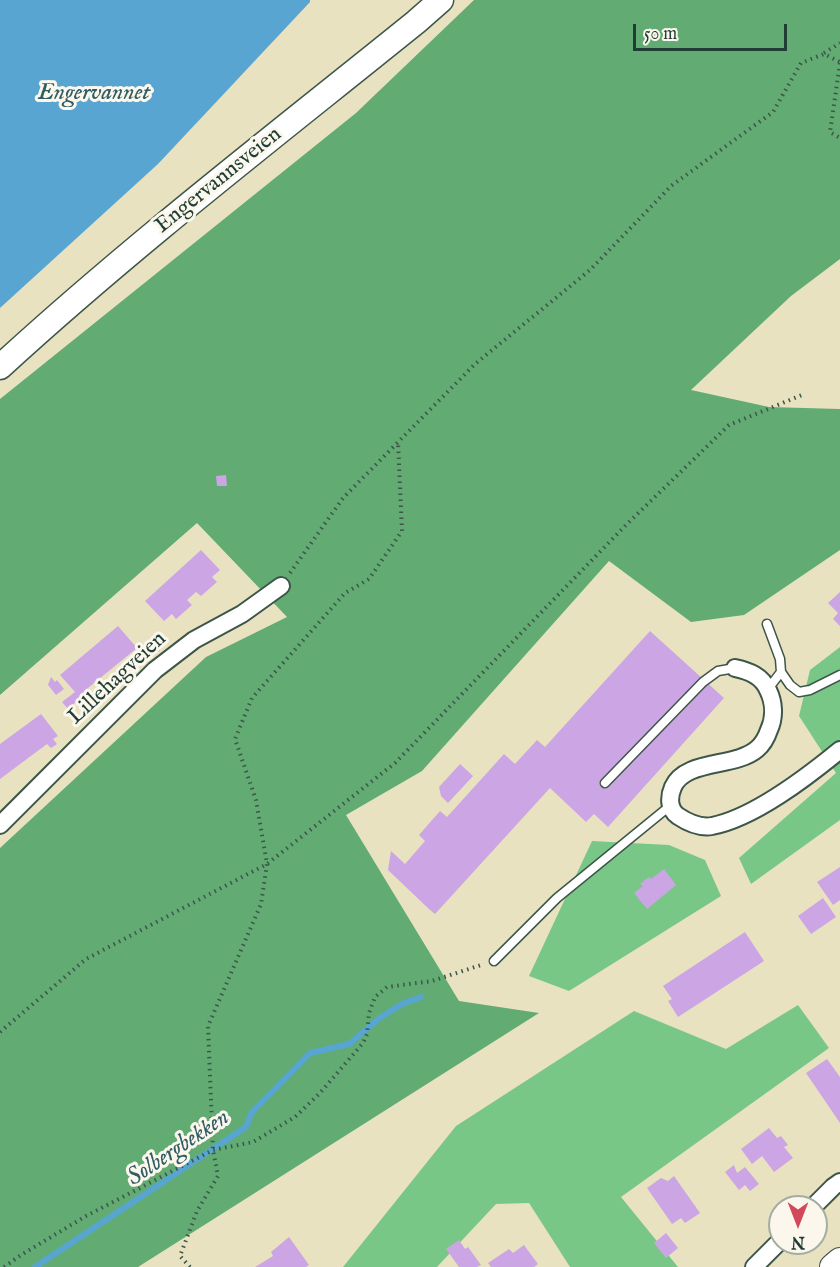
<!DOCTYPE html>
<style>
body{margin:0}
#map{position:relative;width:840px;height:1267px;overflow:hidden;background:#e9e2c1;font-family:"IM FELL English",serif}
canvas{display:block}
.north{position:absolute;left:768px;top:1195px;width:60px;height:60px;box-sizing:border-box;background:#fbf7ec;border:2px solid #a3ada2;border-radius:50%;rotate:180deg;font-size:16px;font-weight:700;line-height:24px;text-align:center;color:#1f3d34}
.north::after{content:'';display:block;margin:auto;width:21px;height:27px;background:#d1495b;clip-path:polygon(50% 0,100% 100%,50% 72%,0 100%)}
.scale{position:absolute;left:633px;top:24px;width:154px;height:27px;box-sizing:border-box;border:3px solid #1f3d34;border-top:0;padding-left:8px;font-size:18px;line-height:21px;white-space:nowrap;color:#1f3d34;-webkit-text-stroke:4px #fbf7ec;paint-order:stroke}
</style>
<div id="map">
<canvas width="840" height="1267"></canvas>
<div class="north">N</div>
<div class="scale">50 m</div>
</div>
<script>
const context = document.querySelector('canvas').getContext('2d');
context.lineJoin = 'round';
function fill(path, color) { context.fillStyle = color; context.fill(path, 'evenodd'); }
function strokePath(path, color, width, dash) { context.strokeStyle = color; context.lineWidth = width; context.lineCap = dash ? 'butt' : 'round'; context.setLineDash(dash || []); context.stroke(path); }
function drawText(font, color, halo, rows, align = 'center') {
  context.font = font + ' "IM FELL English",serif'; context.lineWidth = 6; context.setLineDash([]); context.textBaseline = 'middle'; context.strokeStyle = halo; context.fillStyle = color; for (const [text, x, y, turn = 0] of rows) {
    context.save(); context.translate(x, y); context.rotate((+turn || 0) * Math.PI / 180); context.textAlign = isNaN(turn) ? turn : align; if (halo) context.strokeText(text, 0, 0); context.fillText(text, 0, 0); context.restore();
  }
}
const green = new Path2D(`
 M840,647V820L751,884L739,858L836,773L799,716L810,670Z
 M592,841L669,845L705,860L721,896L569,991L529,976Z
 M798,1005L829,1048L621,1197L678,1267H570L529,1203L496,1204L437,1267H343L456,1126L634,1011L726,1049Z`);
const forest = new Path2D(`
 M474,0H840V259L791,296L691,390L769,407L840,409V550L744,615L691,622L609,561L422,771L346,815L459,1001L539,1013L138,1267H0V848L206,657L287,617L197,523L0,695V399L356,113Z`);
const water = new Path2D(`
 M0,0H310V2L158,164L0,308Z`);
const stream = new Path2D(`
 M35,1267L246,1127L252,1112L310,1053L349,1044L381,1017L402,1004L421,997`);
const building = new Path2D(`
 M226,475L227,486H217L216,476Z
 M201,550L220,570L212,577L217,582L201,596L196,592L187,600L192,605L176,619L172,614L164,621L145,601Z
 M840,592V626L833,619L838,613L828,603Z
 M118,626L137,648L88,688L90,690L68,709L62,702L75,692L60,675Z
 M650,631L724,698L608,827L594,814L586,822L550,788L435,914L430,910L388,870L391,851L405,864L425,841L419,835L440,811L447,817L504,754L515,764L537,740L545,747Z
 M154,640L162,648L155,655L147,647Z
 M51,677L55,682L57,680L64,689L56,695L48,685Z
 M41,714L58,736L53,739L57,744L51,748L47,744L0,779V744Z
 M460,764L473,776L448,803L441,796L439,787Z
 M840,867V900L833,905L817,882Z
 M664,869L676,885L647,909L634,893L643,886L640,884L649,877L651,879Z
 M823,898L836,917L811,934L798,916Z
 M745,932L764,961L678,1017L668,1001L672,999L663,986Z
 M827,1059L840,1077V1123L806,1073Z
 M769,1128L777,1138L781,1136L788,1145L784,1147L793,1158L774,1172L762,1156L752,1164L741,1149Z
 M734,1165L737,1173L745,1167L759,1184L750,1191L745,1185L739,1190L725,1172Z
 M674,1176L700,1213L685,1223L681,1218L672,1224L647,1188L661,1178L668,1181Z
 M666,1233L678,1248L666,1258L654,1243Z
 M289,1237L309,1265L306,1267H255L273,1256L271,1252Z
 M459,1240L465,1249L468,1247L481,1265L477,1267H459L446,1249Z
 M524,1245L538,1264L534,1267H491L488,1263L509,1249L513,1253Z`);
const path = new Path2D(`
 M824,53L840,43
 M840,63L830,132L840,138
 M290,573L343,498L475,364L590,270L671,186L773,112L801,63L824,54L840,62
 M0,1032L86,959L267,864L395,763L626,525L729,425L802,395
 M4,1267L21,1255L86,1216L213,1150L253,1142L295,1117L320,1093L363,1043L367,1034L369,1013L375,997L387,987L432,981L481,965
 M190,1267L180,1256L197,1211L218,1176L213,1150L208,1026L261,904L267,864L256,800L235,739L252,698L345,593L369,579L402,531L398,442`);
const service = new Path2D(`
 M767,624L780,659L781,672L768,689
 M781,672L790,685L799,692L810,690L840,675
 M605,783L703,682L718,671L735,668
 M494,961L557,898L671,805`);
const minor = new Path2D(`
 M735,668C749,671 762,676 768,690C774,702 775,717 769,730C767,736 763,744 757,749C735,768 685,759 673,787C669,796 668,809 678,816C687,822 700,828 712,826C754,818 807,777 840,750
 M0,825L155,670L194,640L242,614L281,586
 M813,1207L833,1187L840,1182
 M754,1267L780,1241`);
const secondary = new Path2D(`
 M0,367C133,245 276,135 416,22L441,0`);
const primary = new Path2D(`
 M833,1267L840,1261`);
const streetNames = [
 ["Engervannsveien",219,181,-39],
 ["Lillehagveien",118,679,-43]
];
const waterNames = [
 ["Engervannet",94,94],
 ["Solbergbekken",179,1149,-34]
];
fill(green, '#79c787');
fill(forest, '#62ac74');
fill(water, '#57a5d0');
strokePath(stream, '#57a5d0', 6);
fill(building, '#cba5e4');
strokePath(service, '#3d5649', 11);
strokePath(minor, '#3d5649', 20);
strokePath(secondary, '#3d5649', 27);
strokePath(primary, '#3d5649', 28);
strokePath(path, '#3d5649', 4, [1.5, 4.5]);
strokePath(service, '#fff', 8);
strokePath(minor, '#fff', 16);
strokePath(secondary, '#fff', 24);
strokePath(primary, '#fff', 26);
drawText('22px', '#1f3d34', '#fbf7ec', streetNames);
drawText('italic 24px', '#305c63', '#fbf7ec', waterNames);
</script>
